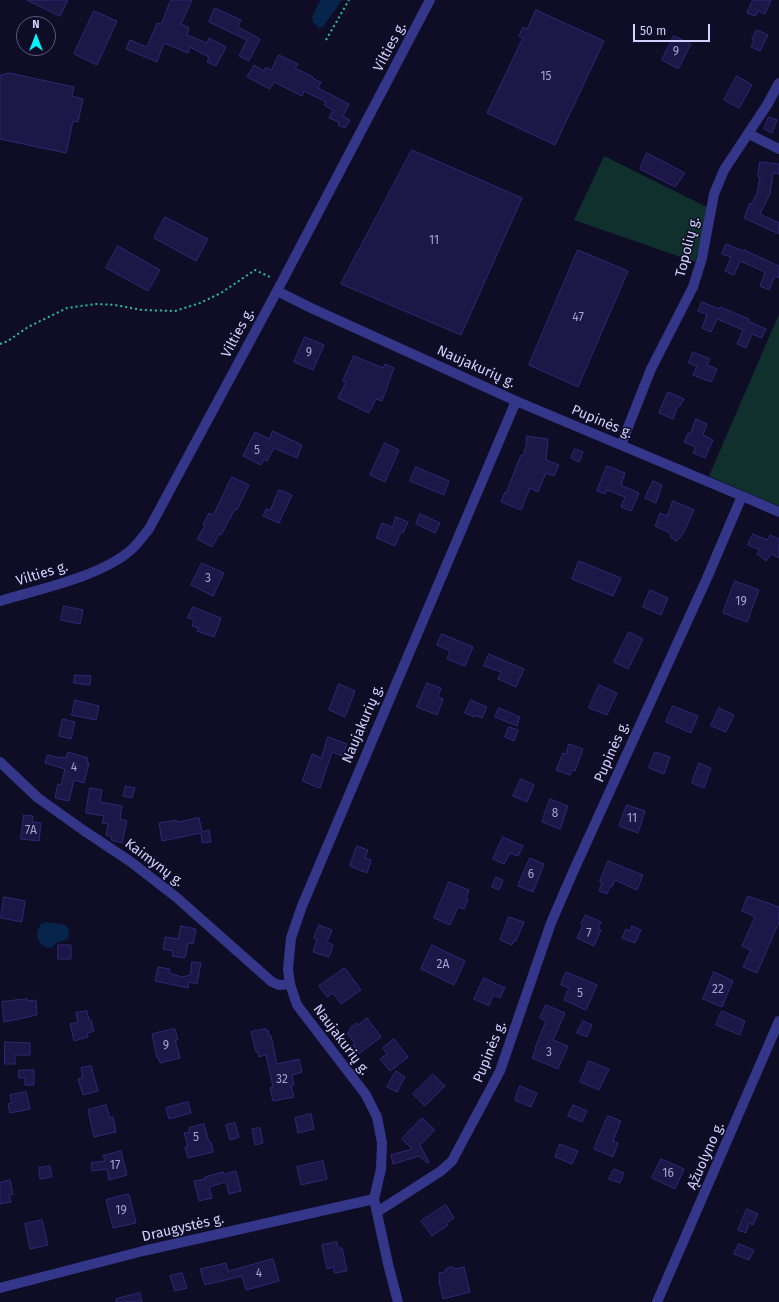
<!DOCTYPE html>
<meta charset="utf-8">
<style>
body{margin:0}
#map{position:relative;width:779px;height:1302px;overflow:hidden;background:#0f0c25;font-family:"Fira Sans",sans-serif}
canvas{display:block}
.north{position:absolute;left:16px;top:16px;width:40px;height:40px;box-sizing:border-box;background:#0f0c25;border:1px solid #5d5b7c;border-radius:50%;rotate:0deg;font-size:11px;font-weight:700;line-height:16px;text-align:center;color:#d3d1ff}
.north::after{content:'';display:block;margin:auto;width:14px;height:18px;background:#00f5fc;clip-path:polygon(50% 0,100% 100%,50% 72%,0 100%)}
.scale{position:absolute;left:633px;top:24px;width:77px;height:18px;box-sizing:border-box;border:2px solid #d3d1ff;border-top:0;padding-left:5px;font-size:12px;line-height:14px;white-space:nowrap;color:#d3d1ff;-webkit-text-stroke:3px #0f0c25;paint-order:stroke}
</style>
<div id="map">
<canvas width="779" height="1302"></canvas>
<div class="north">N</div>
<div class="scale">50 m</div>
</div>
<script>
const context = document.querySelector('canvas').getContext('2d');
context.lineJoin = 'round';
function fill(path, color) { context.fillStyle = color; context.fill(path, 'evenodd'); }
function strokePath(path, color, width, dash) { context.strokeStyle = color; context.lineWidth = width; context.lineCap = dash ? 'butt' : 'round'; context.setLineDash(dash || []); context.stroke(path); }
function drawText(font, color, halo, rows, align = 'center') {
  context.font = font + ' "Fira Sans",sans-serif'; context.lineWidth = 3; context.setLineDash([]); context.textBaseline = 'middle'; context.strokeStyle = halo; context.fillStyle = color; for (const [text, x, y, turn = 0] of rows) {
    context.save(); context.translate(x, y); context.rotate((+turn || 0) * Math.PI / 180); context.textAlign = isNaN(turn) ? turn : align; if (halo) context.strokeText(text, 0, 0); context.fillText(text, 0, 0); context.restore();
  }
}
const green = new Path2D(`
 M604,156L707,207L703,232L695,262L574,220Z
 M779,314V506L709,476Z`);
const water = new Path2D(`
 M320,0H342L323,27L319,28L313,22L312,17Z
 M47,922L66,925L69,930L68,939L56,943L52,948C38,948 33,934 41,924Z`);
const building = new Path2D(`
 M27,0H68L60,16Z
 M171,0H192L181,24L189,28L187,35L207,43L209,38L226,47L216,66L207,62L209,57L190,47L188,53L164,43L157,62L126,49L130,40L147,47L157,23L161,24Z
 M753,0H771L765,14L758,11L755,16L747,13Z
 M215,8L241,20L238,27L260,39L249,61L239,56L247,40L209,22Z
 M536,10L604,41L555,145L487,113L523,38L519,36L523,27L527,29Z
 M94,11L117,21L97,65L74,54Z
 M757,30L768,35L760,51L751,47L754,40L752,39Z
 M674,36L691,44L678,69L662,60Z
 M279,55L298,64L295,68L313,77L312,78L321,82L318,88L349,104L343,116L350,120L345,128L338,125L339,122L329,118L333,110L324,105L326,102L304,91L302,96L274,82L270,89L247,77L254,65L264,71L266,67L271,70Z
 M9,73L74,87L72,96L83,99L78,122L73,121L66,153L0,139V76Z
 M737,76L752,85L739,108L724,100Z
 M769,117L777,120L772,133L764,129Z
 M412,150L522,198L461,335L341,284Z
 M647,153L685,173L675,187L640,169Z
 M760,162L779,164V174L773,173L770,194L760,214L779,223V234L744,218L750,203L752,204L757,193L760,177H758Z
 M165,217L208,239L196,261L154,238Z
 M726,244L743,251L744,250L779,266V278L775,276L769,290L760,286L765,273L763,271L740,261L734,275L725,271L731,257L722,254Z
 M118,246L160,270L148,291L106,268Z
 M578,250L628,271L578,387L529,365Z
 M702,302L719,309L720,307L749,319L748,321L766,329L762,338L752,334L746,348L737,344L743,330L717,319L711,332L702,328L707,315L698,311Z
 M305,337L324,345L313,370L294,362Z
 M693,352L710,359L707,365L717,369L711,382L693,375L697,366L689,363Z
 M354,356L383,368L385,364L394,368L382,401L376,399L369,413L338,398L346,382L343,381Z
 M668,392L684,399L680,406H678L673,419L659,413Z
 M696,419L707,424L703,435L713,440L705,458L693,453L696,447L684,442L688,433L690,434Z
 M273,431L302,445L297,458L274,448L267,461L264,459L261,465L243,456L255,432L269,439Z
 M527,436L548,439L546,460L559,465L554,476L546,473L538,492L530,488L521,510L501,502L505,492L506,493L521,455L523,456L526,446Z
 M385,443L399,450L385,482L370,475Z
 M575,449L583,452L579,462L571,458Z
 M607,466L625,473L621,485L639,493L631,511L621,507L625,497L607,490L605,494L597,491Z
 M416,467L449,481L444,495L410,481Z
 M232,477L249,485L237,510L235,509L221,535L219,534L212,547L197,539L205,526L203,525L209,513L213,515Z
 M653,481L662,485L656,503L645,498Z
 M279,490L292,495L279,523L263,516L266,509L270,510Z
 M673,501L694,510L684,532L677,541L671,538L670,533L655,526L660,513L667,516Z
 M420,514L440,523L435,533L416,524Z
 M396,517L408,522L403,533L401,532L395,546L376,538L382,523L392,527Z
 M753,534L767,540L770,535L779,539V558L771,554L766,561L757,554L760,550L748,545Z
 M579,561L621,578L613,596L572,579Z
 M202,563L224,573L213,596L191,585Z
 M735,581L759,590L747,622L723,613Z
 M650,590L668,598L661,615L643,607Z
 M64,606L83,610L80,624L61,620Z
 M193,607L221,618L214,637L197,631L199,628L192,626L194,620L188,618Z
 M629,632L643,639L628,669L614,662Z
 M442,634L473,647L465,666L447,659L450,651L437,645Z
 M489,654L524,669L516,687L498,679L501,672L484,666Z
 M75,675L91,676L90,685L74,683Z
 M427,683L441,688L438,697L443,699L437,715L417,707Z
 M339,684L355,691L345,717L329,710Z
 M599,685L617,693L607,715L589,708Z
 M75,700L99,706L96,720L72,715Z
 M471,700L487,707L482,718L475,715L474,717L465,713Z
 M673,706L698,716L691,733L666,722Z
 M499,708L520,717L517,726L495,717Z
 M719,708L734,715L726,732L711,726Z
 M63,719L75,722L71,739L59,736Z
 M509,727L518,730L514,741L505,737Z
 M328,737L347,744L342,756L332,752L320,788L302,781L312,754L321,758Z
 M569,744L583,749L575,771L572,770L570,775L556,770L563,753L566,754Z
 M68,752L88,758L87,763H89L84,783L74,780L69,801L55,798L58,784L61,785L65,769L45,763L47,755L60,758L61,757L66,758Z
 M655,752L670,757L664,774L649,768Z
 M699,763L711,768L704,788L692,783Z
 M521,779L534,785L527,802L513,796Z
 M126,786L135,788L132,798L123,796Z
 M90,788L102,790L100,802L122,806L120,819L127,821L122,843L111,840L112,837L106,835L108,824L102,823L104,816L86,813Z
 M550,799L568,806L560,829L542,822Z
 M627,805L645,811L638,833L619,826Z
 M24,815L33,816L32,822L41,823L39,841L21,839Z
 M199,818L202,832L209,830L211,842L202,843L201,833L162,841L159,823L176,820L177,822Z
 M503,837L523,846L518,856L510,853L504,864L493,859Z
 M357,846L368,850L365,858L371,860L367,873L350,866Z
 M530,858L544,864L533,892L518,886Z
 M608,861L643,875L637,890L615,880L612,887L610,886L607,894L599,891L602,883L600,882Z
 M496,877L503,880L499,890L492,887Z
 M449,882L469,890L466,898L468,899L464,909L458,907L450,925L434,918Z
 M748,896L779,907V922L757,973L743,967L751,950L742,946L755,917L742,911Z
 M4,897L25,901L22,922L1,918Z
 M586,915L601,922L598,929L601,930L594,946L577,938L583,925L581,924Z
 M509,917L524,922L516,941L514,940L512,945L500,940Z
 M319,925L332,930L327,942L333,945L329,957L313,952L317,939L314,938Z
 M181,926L196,929L193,944L188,943L185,958L172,956L173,951L163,949L165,937L178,939Z
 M632,926L641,930L635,943L622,938L626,929L630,931Z
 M58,945H71V959H58Z
 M432,945L465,961L454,985L421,969Z
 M192,962L201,963L197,984L189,982L188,988L155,981L158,967L170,969L169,973L182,977L190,975Z
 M345,968L361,990L341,1004L333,993L327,997L319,986Z
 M566,972L597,985L586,1010L564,1000L569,988L561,985Z
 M714,972L733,981L722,1007L703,999Z
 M484,978L505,988L500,998L493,995L489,1006L474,999Z
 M27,999V1001L36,1000L37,1015L4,1022L2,1002Z
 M546,1005L565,1013L553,1040L568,1046L558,1069L532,1058L536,1049L535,1048L546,1021L540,1018Z
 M87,1011L89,1020H91L94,1031L87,1033L88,1037L74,1041L70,1024L78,1022L76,1013Z
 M722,1011L745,1021L740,1035L716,1025Z
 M367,1018L381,1037L359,1054L353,1045L355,1044L347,1033L351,1030L350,1028L357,1023L358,1025Z
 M583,1021L592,1025L587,1037L577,1033Z
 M175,1029L178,1040H175L180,1058L160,1063L159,1058H157L152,1034Z
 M266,1029V1031L268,1030L269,1036H271L277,1064L299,1059L302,1072L292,1075L294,1085L291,1086L294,1097L273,1101L270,1088L273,1087L266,1055L259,1057L258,1052H256L251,1032Z
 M394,1039L408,1057L390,1071L380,1059L387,1054L383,1048Z
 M5,1042L30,1043V1055H15V1064H5Z
 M589,1061L609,1069L599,1090L580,1082Z
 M91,1066L98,1091L83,1095L78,1079L83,1077L81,1068Z
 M19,1070H34V1085H25V1078H19Z
 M396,1071L405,1077L397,1092L387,1087Z
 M433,1074L445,1086L425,1106L413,1094Z
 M520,1086L537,1093L531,1107L515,1100Z
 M26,1092L30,1109L10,1113L8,1104L12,1103L10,1095Z
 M188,1102L191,1113L169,1119L166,1108Z
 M106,1105L110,1118L113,1117L116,1132L94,1137L88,1110Z
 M573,1105L587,1111L582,1122L568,1116Z
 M311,1114L314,1129L298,1133L295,1118Z
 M608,1116L621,1121L613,1141L618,1143L613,1157L594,1149Z
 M422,1118L435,1130L420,1145L429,1162L427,1163L419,1156L393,1164L391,1155L412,1149L402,1139Z
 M235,1123L239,1137L230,1140L226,1125Z
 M204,1124L209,1142H211L213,1152L188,1158L185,1147L188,1146L184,1133L190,1132L189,1128Z
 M260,1128L263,1143L255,1145L252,1129Z
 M560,1144L578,1151L572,1164L555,1157Z
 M121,1151L127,1175L109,1180L107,1169L92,1171L91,1163L105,1161L103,1156Z
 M661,1159L684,1169L675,1189L652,1178Z
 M323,1161L327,1179L301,1185L297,1167Z
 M50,1166L52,1177L40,1179L39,1168Z
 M614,1169L624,1173L620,1183L609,1179Z
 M236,1171L241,1191L229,1194L226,1182L209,1187L212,1198L199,1201L194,1181L205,1179V1177L223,1172L224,1174Z
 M10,1180L13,1194L9,1195L11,1202L0,1204V1183Z
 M129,1194L136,1223L113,1228L106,1200Z
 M446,1205L454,1218L446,1223L448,1225L432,1236L421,1221Z
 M747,1209L758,1214L753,1225L749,1223L746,1233L738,1230Z
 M42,1220L48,1245L30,1249L25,1224Z
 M337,1242L338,1248H342L347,1271L335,1273L333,1267L327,1269L322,1245Z
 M739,1244L754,1250L749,1260L734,1254Z
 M273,1259L279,1281L246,1290L242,1276L205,1285L200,1269L226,1263L228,1271Z
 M452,1267L455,1269L464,1267L470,1292L443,1299L439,1281H440L439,1273L445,1272L446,1269Z
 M182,1273L187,1288L175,1291L170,1276Z
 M140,1293L142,1302H116V1299Z`);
const path = new Path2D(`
 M326,40L349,0
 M0,344L8,341L28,327L67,308L96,304L115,305L142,310L175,311L200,303L221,293L255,270L272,278`);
const minor = new Path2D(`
 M749,134L779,149
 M277,291L311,308L516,401L302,906L291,938L288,969L290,984L297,1005L366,1095L377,1117L382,1143L381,1169L374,1199L388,1264L398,1302
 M621,445L651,369L693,287L702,258L714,194L724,170L767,105L779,83
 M742,496L779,512
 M0,601C39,589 104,576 133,548C139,542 144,535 149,529L277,291L430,0
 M0,762L38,798L83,830L131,862L176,897L272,982L279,985L290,984
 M377,1212L441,1171L452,1161L500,1071L551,923L573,872L707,578L742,496L516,401
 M0,1288L143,1251L374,1199
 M657,1302L779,1021`);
const numberNames = [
 ["9",676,52],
 ["15",546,77],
 ["11",434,241],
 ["47",578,318],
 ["9",309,353],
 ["5",257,451],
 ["3",208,579],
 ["19",741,602],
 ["4",74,768],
 ["8",555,814],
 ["11",632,819],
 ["7A",31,831],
 ["6",531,875],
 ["7",589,934],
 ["2A",443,965],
 ["22",718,990],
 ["5",580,994],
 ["9",166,1046],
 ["3",549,1053],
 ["32",282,1080],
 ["5",196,1138],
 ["17",115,1166],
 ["16",668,1174],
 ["19",121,1211],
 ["4",259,1274]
];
const streetNames = [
 ["Vilties g.",390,47,-62],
 ["Topolių g.",688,247,-76],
 ["Vilties g.",238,333,-62],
 ["Naujakurių g.",476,367,24],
 ["Pupinės g.",602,422,23],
 ["Vilties g.",42,574,-17],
 ["Naujakurių g.",363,724,-67],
 ["Pupinės g.",612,752,-66],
 ["Kaimynų g.",154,863,37],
 ["Naujakurių g.",341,1040,53],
 ["Pupinės g.",490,1052,-68],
 ["Ąžuolyno g.",706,1156,-66],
 ["Draugystės g.",183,1228,-13]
];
fill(green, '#0f302c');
fill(water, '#07244a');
fill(building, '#1d1748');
strokePath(building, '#312776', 1);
strokePath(path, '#24c0ab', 2, [2, 3]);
strokePath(minor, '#333689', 10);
drawText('12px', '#a6a2d1', null, numberNames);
drawText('14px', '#d3d1ff', '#0f0c25', streetNames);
</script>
